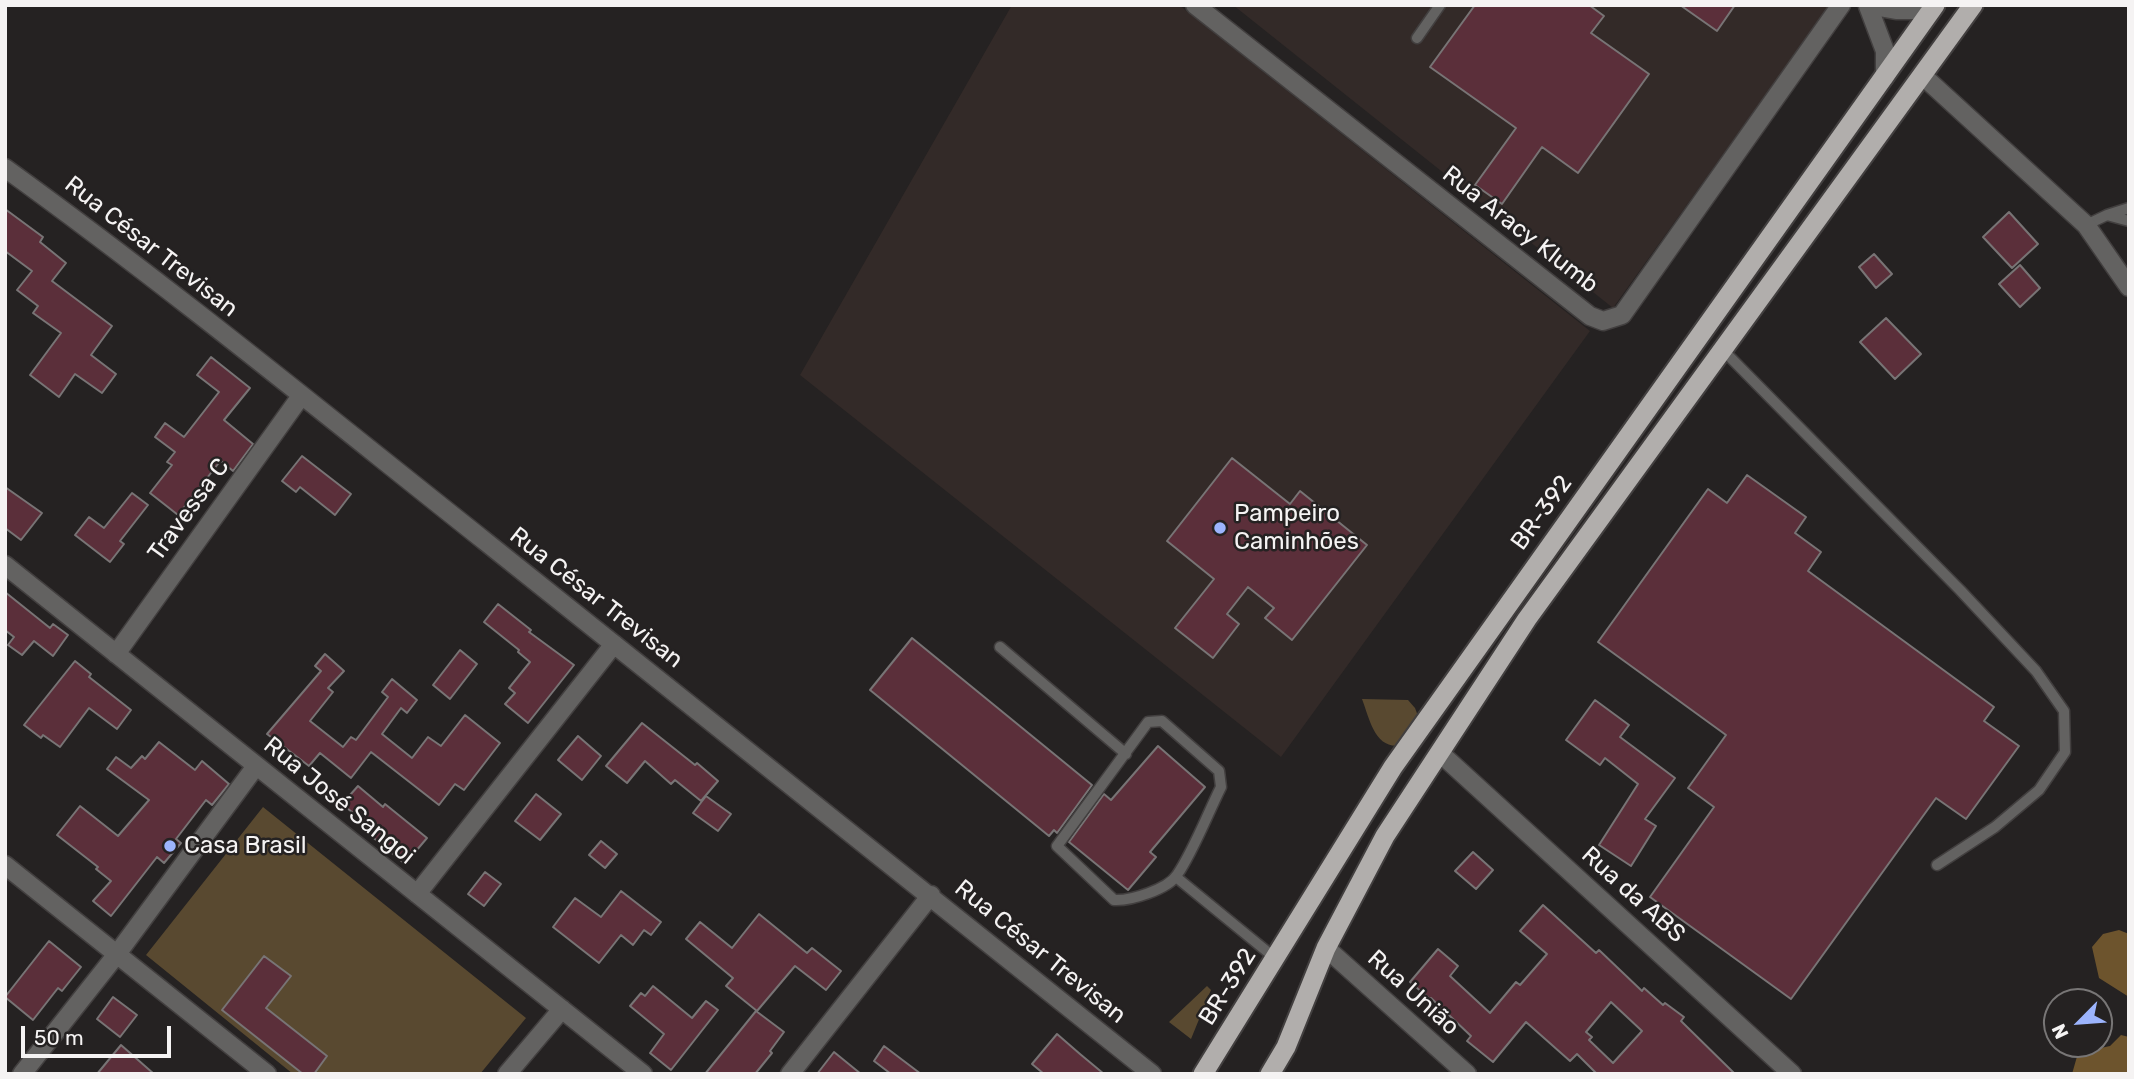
<!DOCTYPE html>
<meta charset="utf-8">
<style>
body{margin:0}
#map{position:relative;width:2134px;height:1079px;overflow:hidden;background:#252222;font-family:Rubik,sans-serif}
canvas{display:block}
.frame{position:absolute;inset:0;border:7px solid #f5f3f3;pointer-events:none}
.north{position:absolute;left:2043px;top:988px;width:70px;height:70px;box-sizing:border-box;background:#252222;border:2px solid #787676;border-radius:50%;rotate:245deg;font-size:19px;font-weight:700;line-height:28px;text-align:center;color:#f5f3f3}
.north::after{content:'';display:block;margin:auto;width:24px;height:32px;background:#9cb4fd;clip-path:polygon(50% 0,100% 100%,50% 72%,0 100%)}
.scale{position:absolute;left:21px;top:1026px;width:150px;height:32px;box-sizing:border-box;border:4px solid #f5f3f3;border-top:0;padding-left:9px;font-size:21px;line-height:24px;white-space:nowrap;color:#f5f3f3;-webkit-text-stroke:5px #252222;paint-order:stroke}
</style>
<div id="map">
<canvas width="2134" height="1079"></canvas>
<div class="frame"></div>
<div class="north">N</div>
<div class="scale">50 m</div>
</div>
<script>
const context = document.querySelector('canvas').getContext('2d');
context.lineJoin = 'round';
function fill(path, color) { context.fillStyle = color; context.fill(path, 'evenodd'); }
function strokePath(path, color, width, dash) { context.strokeStyle = color; context.lineWidth = width; context.lineCap = dash ? 'butt' : 'round'; context.setLineDash(dash || []); context.stroke(path); }
function drawText(font, color, halo, rows, align = 'center') {
  context.font = font + ' Rubik,sans-serif'; context.lineWidth = 5; context.setLineDash([]); context.textBaseline = 'middle'; context.strokeStyle = halo; context.fillStyle = color; for (const [text, x, y, turn = 0] of rows) {
    context.save(); context.translate(x, y); context.rotate((+turn || 0) * Math.PI / 180); context.textAlign = isNaN(turn) ? turn : align; if (halo) context.strokeText(text, 0, 0); context.fillText(text, 0, 0); context.restore();
  }
}
const built = new Path2D(`
 M1012,5H1179L1590,331L1281,757L800,375Z
 M1233,5H1830L1613,308Z`);
const green = new Path2D(`
 M1362,699L1408,700L1415,708L1418,716L1403,745C1375,751 1370,720 1362,699Z
 M263,807L526,1018L480,1074H293L146,955Z
 M1207,986L1211,990L1191,1039L1169,1022Z`);
const forest = new Path2D(`
 M2119,930L2129,934V997L2099,978L2092,947L2103,934Z
 M2121,1035L2129,1037V1074H2072L2078,1053L2110,1046Z`);
const building = new Path2D(`
 M1475,5H1589L1604,16L1591,33L1649,74L1578,173L1542,147L1502,204L1475,185L1516,128L1430,67Z
 M1680,5H1735L1717,31Z
 M5,209L43,237L40,242L66,263L52,281L112,326L91,355L116,374L102,393L75,374L59,397L30,375L61,333L33,313L38,306L17,290L32,271L5,251Z
 M2009,212L2038,244L2012,268L1983,237Z
 M1874,254L1892,274L1876,288L1859,267Z
 M2020,265L2040,288L2020,307L1999,284Z
 M1886,318L1921,354L1895,379L1860,342Z
 M211,357L250,388L224,420L253,444L233,471L221,461L218,464L178,515L150,493L172,465L167,462L175,452L155,437L165,423L184,437L219,392L197,375Z
 M302,456L351,494L335,515L300,487L296,492L282,481Z
 M1232,458L1290,504L1300,491L1367,545L1292,640L1265,618L1274,608L1248,587L1227,614L1239,624L1213,658L1175,628L1214,579L1167,541Z
 M1747,475L1806,517L1795,533L1821,552L1808,571L1994,707L1984,721L2019,746L1966,819L1936,798L1791,999L1650,897L1714,807L1688,788L1726,735L1598,642L1708,489L1727,503Z
 M5,487L42,513L21,540L5,528Z
 M132,493L148,505L120,541L124,544L110,562L75,535L89,517L104,528Z
 M5,592L50,628L53,624L68,635L53,656L34,641L22,655L8,645L14,637L5,630Z
 M498,604L531,630L529,632L574,665L528,723L505,704L515,693L509,688L530,662L518,652L519,650L484,622Z
 M912,638L1092,785L1057,833L1054,830L1049,836L870,690Z
 M460,650L477,664L450,699L433,685Z
 M325,654L344,671L328,688L333,692L310,721L343,747L351,737L356,740L388,697L382,692L392,679L417,700L407,713L401,708L382,734L412,758L428,737L441,746L465,715L500,743L464,790L455,784L439,805L371,752L351,778L320,753L309,766L267,734L321,671L315,666Z
 M75,661L91,674L89,677L131,710L117,729L89,708L60,747L43,735L41,738L24,725Z
 M1595,700L1629,725L1620,737L1675,778L1645,819L1656,826L1631,866L1599,845L1638,784L1605,758L1600,765L1566,740Z
 M642,723L695,765L697,763L718,781L701,801L675,780L671,784L645,761L627,783L606,766Z
 M578,736L601,756L582,780L558,760Z
 M159,742L195,770L202,761L229,784L212,805L206,800L176,839L181,843L164,863L157,857L111,916L93,901L111,881L96,869L98,867L57,835L80,806L118,836L149,800L107,769L116,757L131,768L142,756L145,759Z
 M1158,746L1205,787L1150,852L1156,857L1128,890L1069,842L1104,794L1111,800Z
 M358,786L383,807L385,804L427,838L405,864L364,830L368,825L342,804Z
 M536,794L561,814L540,840L515,821Z
 M706,796L731,814L718,831L693,813Z
 M601,841L617,854L605,868L589,855Z
 M1473,852L1493,870L1476,889L1455,871Z
 M485,872L501,884L484,906L468,894Z
 M621,891L661,922L651,935L644,930L633,945L621,935L599,963L553,927L575,898L601,917Z
 M1543,905L1596,953L1599,950L1642,991L1644,988L1663,1005L1665,1003L1684,1017L1681,1021L1735,1074H1597L1577,1054L1570,1061L1526,1022L1493,1062L1467,1041L1471,1036L1431,998L1430,999L1410,982L1438,949L1458,966L1450,976L1490,1013L1516,982L1520,985L1547,954L1520,931ZM1611,1002L1642,1031L1613,1063L1589,1040L1592,1037L1586,1032Z
 M759,914L807,953L812,948L841,971L826,990L795,966L757,1011L726,986L733,978L686,939L700,922L732,948Z
 M49,941L81,967L62,991L58,988L33,1020L5,997Z
 M264,956L291,976L266,1008L327,1056L314,1074H303L222,1010Z
 M653,986L692,1018L706,1001L718,1010L671,1070L650,1053L664,1034L630,1006L641,993L645,996Z
 M113,997L137,1015L120,1037L97,1019Z
 M756,1011L784,1032L770,1051L772,1053L755,1074H705Z
 M1057,1034L1080,1054L1104,1074H1044L1032,1064Z
 M121,1045L154,1074H97Z
 M884,1046L921,1074H891L874,1061Z
 M834,1052L861,1074H817Z`);
const service = new Path2D(`
 M1417,38L1440,5
 M2107,215L2129,221
 M2086,225L2107,215L2129,208
 M1722,349L1960,590L2036,671L2064,711L2065,752L2039,790L1995,827L1937,865
 M1000,647L1126,754
 M1162,721L1219,771L1221,787C1208,813 1193,852 1177,875C1168,889 1131,901 1114,900L1057,846L1148,722Z
 M1176,877L1275,958`);
const minor = new Path2D(`
 M1195,5L1590,316L1603,321L1622,315L1841,5
 M1868,5L1896,10H1932
 M1868,6L1885,51V77
 M1923,76L2086,225L2129,287
 M5,168C170,287 327,416 486,542C708,719 931,895 1152,1074
 M5,565L643,1074
 M116,654L301,396
 M1440,753L1792,1074
 M5,865L267,1074
 M417,894L614,644
 M1326,948L1467,1074
 M22,1074L117,954L256,766
 M507,1074L562,1009
 M790,1074L931,895`);
const trunk = new Path2D(`
 M1203,1074L1393,767L1935,5
 M1270,1074L1286,1047L1326,948L1385,836L1527,619L1973,5`);
const markers = [
 [1220,528,7,"#9cb4fd"],
 [170,846,7,"#9cb4fd"]
];
const streetNames = [
 ["Rua Aracy Klumb",1520,230,38],
 ["Rua César Trevisan",151,247,38],
 ["Travessa C",189,510,-54],
 ["BR-392",1542,513,-54],
 ["Rua César Trevisan",596,598,38],
 ["Rua José Sangoi",339,801,39],
 ["Rua da ABS",1633,895,42],
 ["Rua César Trevisan",1040,952,39],
 ["BR-392",1228,987,-58],
 ["Rua União",1413,993,42]
];
const poiNames = [
 ["Pampeiro",1234,514],
 ["Caminhões",1234,542],
 ["Casa Brasil",184,846]
];
fill(built, '#332a28');
fill(green, '#594930');
fill(forest, '#6d542d');
fill(building, '#5b2f3a');
strokePath(building, '#787475', 2);
strokePath(service, '#423f3f', 13);
strokePath(minor, '#423f3f', 21);
strokePath(trunk, '#423f3f', 23);
strokePath(service, '#636261', 10);
strokePath(minor, '#636261', 18);
strokePath(trunk, '#b1aeac', 19);
for (const [x, y, r, color] of markers) { const dot = new Path2D(); dot.arc(x, y, r, 0, 2 * Math.PI); context.fillStyle = color; context.fill(dot); strokePath(dot, '#252222', 2.5); }
drawText('24px', '#f5f3f3', '#252222', streetNames);
drawText('24px', '#f5f3f3', '#252222', poiNames, 'left');
</script>
